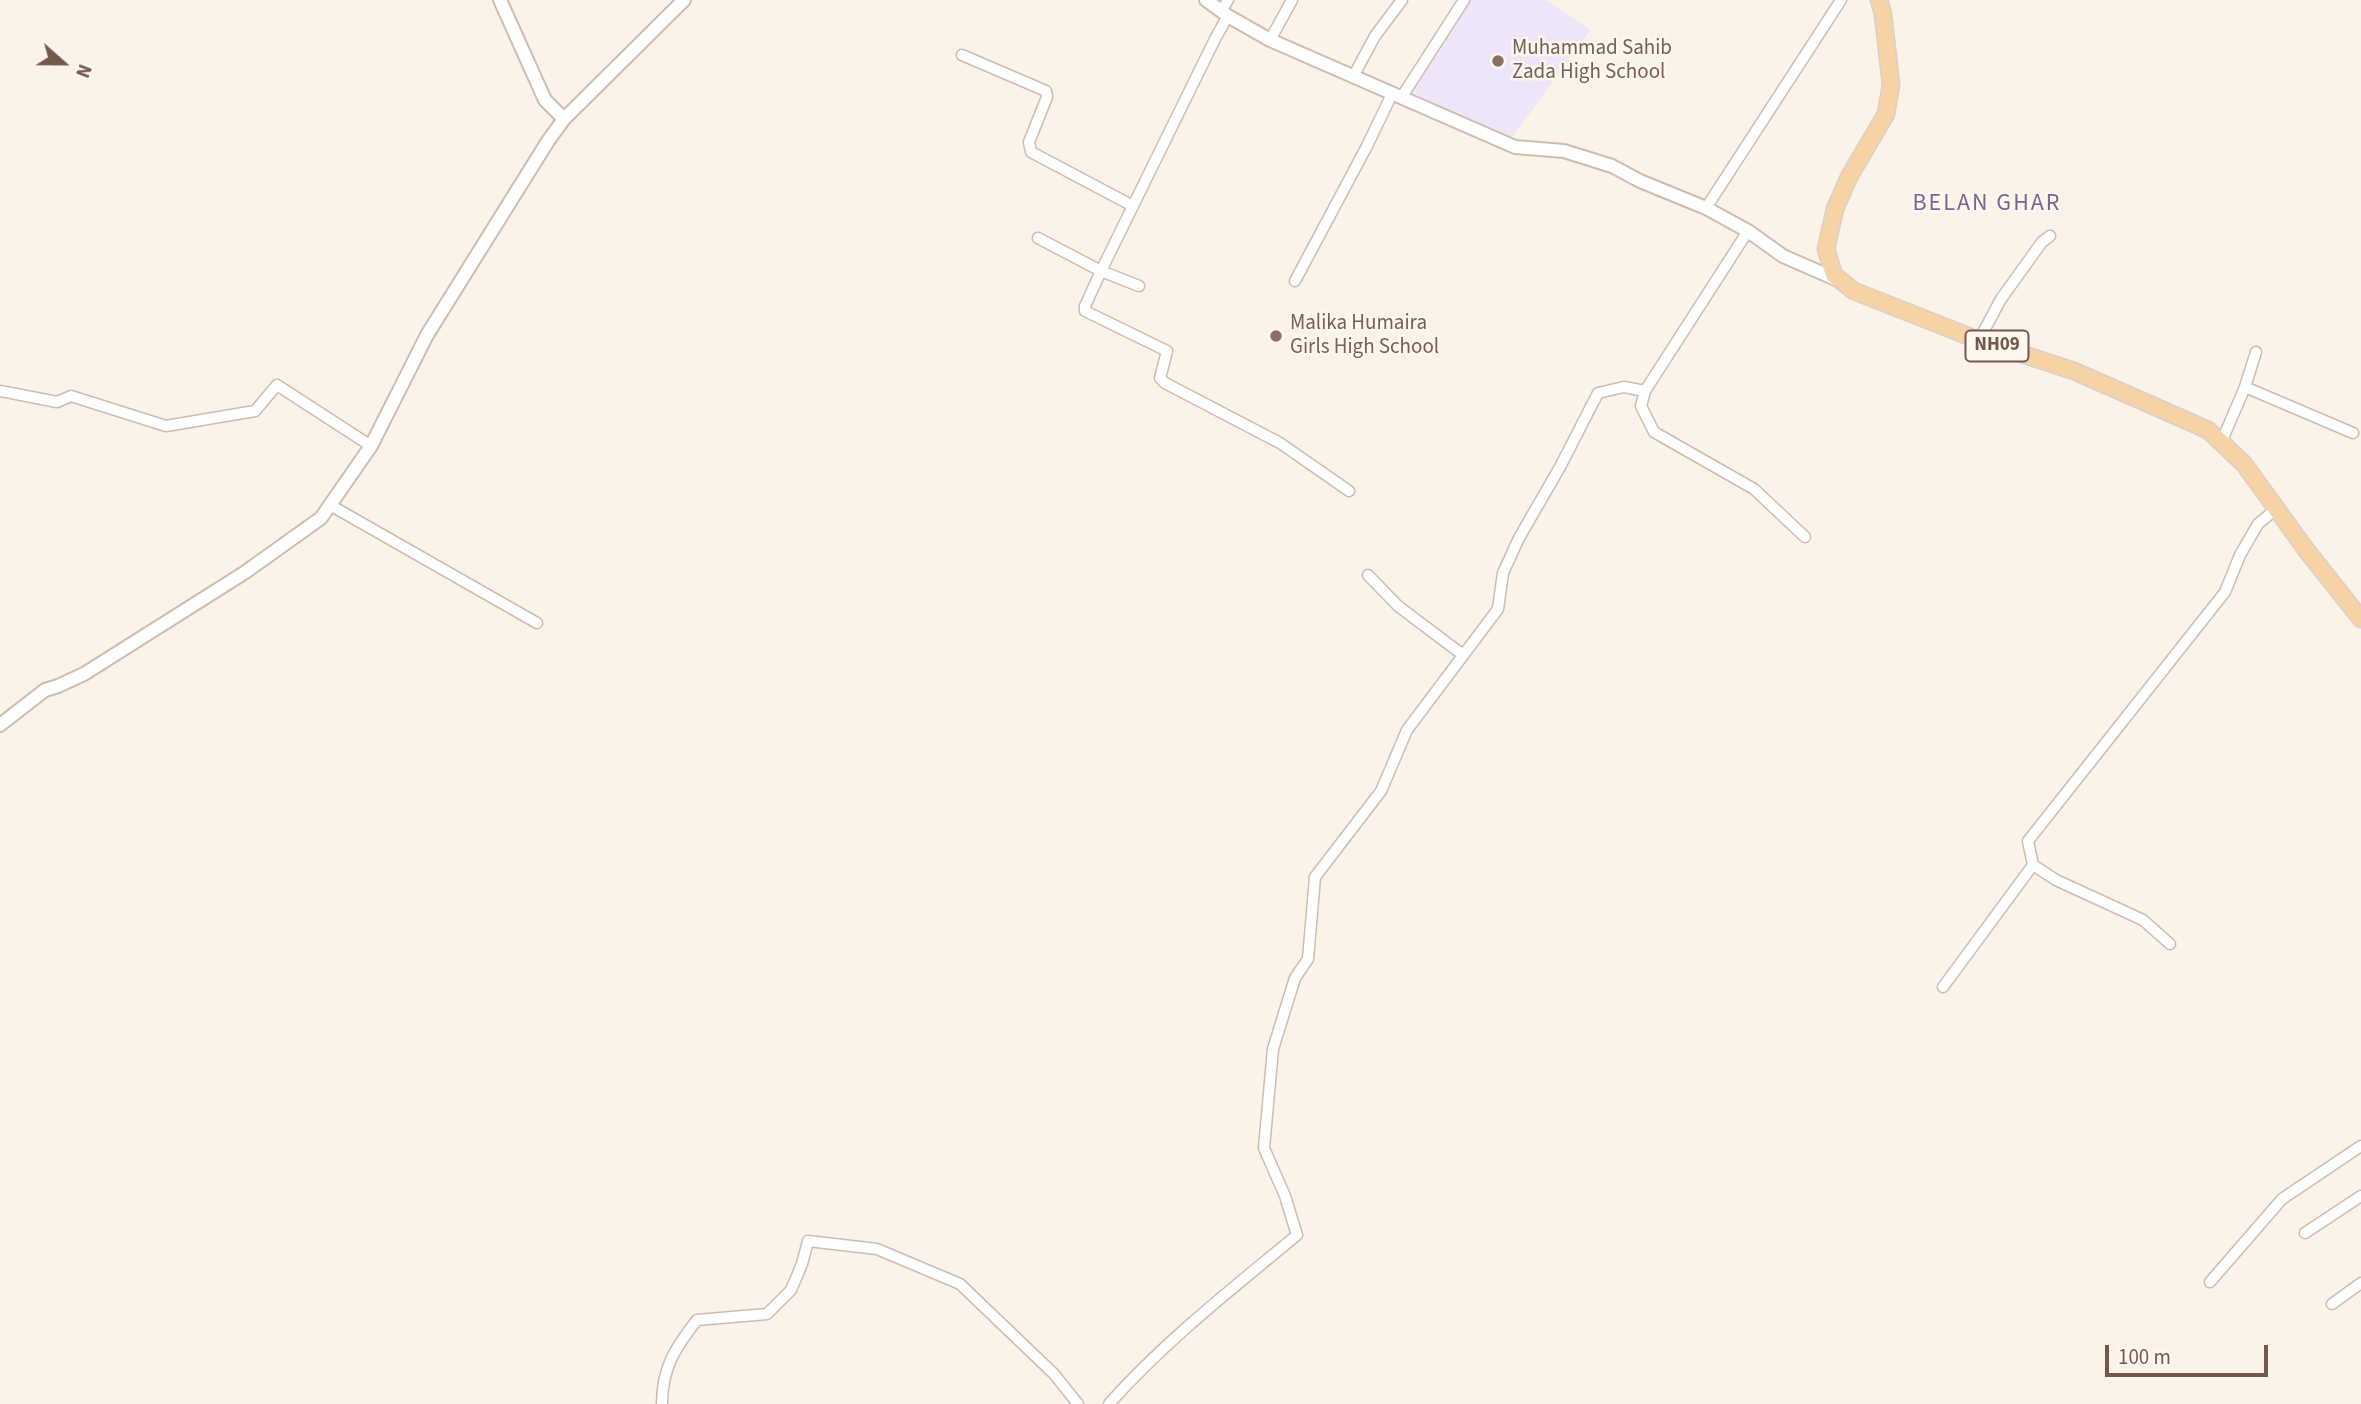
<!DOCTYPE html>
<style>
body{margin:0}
#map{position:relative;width:2361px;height:1404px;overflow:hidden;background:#fcf3e8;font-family:"Source Sans 3",sans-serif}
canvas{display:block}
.north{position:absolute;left:28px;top:28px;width:70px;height:70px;-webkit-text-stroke:5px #fef7ee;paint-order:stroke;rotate:111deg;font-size:19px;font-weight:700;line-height:28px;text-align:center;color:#75584d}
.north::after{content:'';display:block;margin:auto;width:24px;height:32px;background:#75584d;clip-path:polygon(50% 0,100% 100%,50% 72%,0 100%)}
.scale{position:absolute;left:2105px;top:1345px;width:163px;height:32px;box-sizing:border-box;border:4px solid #75584d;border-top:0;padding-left:9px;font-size:21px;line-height:24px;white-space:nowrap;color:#75584d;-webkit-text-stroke:5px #fef7ee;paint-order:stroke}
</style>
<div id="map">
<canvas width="2361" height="1404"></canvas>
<div class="north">N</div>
<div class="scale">100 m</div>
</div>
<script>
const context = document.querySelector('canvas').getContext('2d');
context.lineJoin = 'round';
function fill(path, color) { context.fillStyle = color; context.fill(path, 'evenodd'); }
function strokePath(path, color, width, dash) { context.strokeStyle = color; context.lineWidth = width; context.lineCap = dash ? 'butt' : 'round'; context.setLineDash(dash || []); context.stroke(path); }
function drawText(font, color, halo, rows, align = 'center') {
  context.font = font + ' "Source Sans 3",sans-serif'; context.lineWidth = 5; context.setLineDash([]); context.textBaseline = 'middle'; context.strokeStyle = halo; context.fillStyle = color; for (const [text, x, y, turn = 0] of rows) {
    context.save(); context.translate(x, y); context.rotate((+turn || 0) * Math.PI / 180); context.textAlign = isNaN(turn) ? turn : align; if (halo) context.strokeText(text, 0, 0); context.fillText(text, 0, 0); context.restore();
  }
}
const education = new Path2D(`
 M1463,0H1546L1591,30L1512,137L1410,92Z`);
const minor = new Path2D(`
 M1222,10L1228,0
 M1228,16L1216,37L1101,271L1085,306V311L1167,351L1160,378L1165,383L1280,443L1349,491
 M1270,40L1292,0
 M962,55L1046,91L1047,97L1029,142L1031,152L1133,206
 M1353,77L1375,36L1402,0
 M1401,98L1464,0
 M1706,208L1841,0
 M1038,238L1101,271L1139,286
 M1295,281L1367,146L1392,94
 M1979,340L2001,299L2042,242L2050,236
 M2245,387L2353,433
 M0,391L57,402L71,396L166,426L255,411L277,385L371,446
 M1645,391L1641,406L1654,432L1754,489L1805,537
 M2221,443L2245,387L2256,352
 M330,505L537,623
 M1368,575L1398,606L1463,655
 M2033,865L2056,880L2143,920L2170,944
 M1943,987L2033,865L2028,841L2225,592L2240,555L2258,524L2276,509
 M2305,1233L2361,1196
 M2210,1282L2282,1199L2361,1146
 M2332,1304L2361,1283
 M662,1404C662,1368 675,1348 697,1320L767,1314L791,1290L802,1264L808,1241L877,1249L960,1284L1054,1374L1078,1404
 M1109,1404C1164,1342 1233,1288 1297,1235L1285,1196L1264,1148L1273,1049L1295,978L1308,959L1315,877L1381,791L1407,730L1498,609L1503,573L1519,538L1560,467L1598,393L1624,387L1645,391L1748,231`);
const tertiary = new Path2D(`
 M500,0L545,100L564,119
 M1206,0L1228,16L1270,40L1515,147L1564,151L1612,166L1640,181L1706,208L1748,231L1783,256L1840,281
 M0,725L45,690L58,686L84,674L244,573L321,518L371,446L427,335L548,141L564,119L684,0`);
const primary = new Path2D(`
 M1879,0L1883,14L1891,85L1886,114L1849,177L1835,209L1826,249L1834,275L1854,291L1973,338L2074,371L2208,430L2244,464L2307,551L2361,619`);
const markers = [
 [1498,61,7,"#8d6e63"],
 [1276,336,7,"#8d6e63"]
];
const shields = [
 [1997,346,63]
];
const shieldNames = [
 ["NH09",1997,346]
];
const educationNames = [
 ["Muhammad Sahib",1512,49],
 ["Zada High School",1512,73],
 ["Malika Humaira",1290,324],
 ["Girls High School",1290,348]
];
const quarterNames = [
 ["BELAN GHAR",1987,205]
];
fill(education, '#efe5f8');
strokePath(minor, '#cfbcb1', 13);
strokePath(tertiary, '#cfbcb1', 16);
strokePath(primary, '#d8d0cd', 19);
strokePath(minor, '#fff', 10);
strokePath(tertiary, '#fff', 12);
strokePath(primary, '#f7d2a4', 16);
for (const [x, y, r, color] of markers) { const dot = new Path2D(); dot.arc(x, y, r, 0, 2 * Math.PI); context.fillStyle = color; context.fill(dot); strokePath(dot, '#fef7ee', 2.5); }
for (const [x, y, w] of shields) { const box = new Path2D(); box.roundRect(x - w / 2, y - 15.5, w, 31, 5); context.fillStyle = '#fef7ee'; context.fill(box); strokePath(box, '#75584d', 2); }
drawText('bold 19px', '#75584d', null, shieldNames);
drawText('21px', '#785e54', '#fef7ee', educationNames, 'left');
context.letterSpacing = '2px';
drawText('24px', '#7e6591', '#fef7ee', quarterNames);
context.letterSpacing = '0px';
</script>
